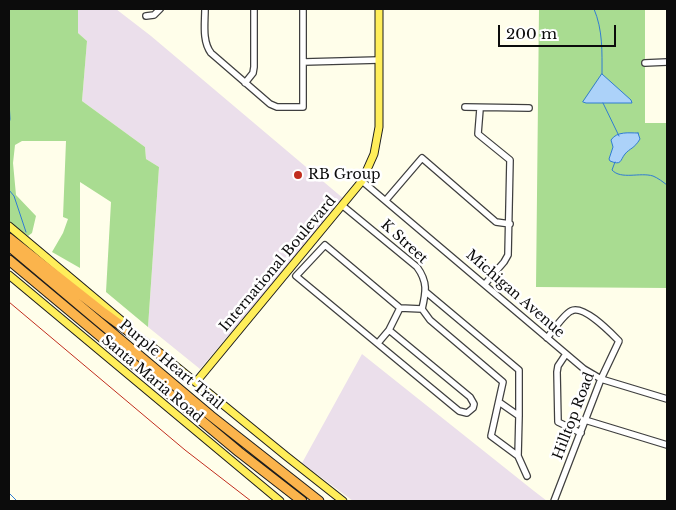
<!DOCTYPE html>
<style>
body{margin:0}
#map{position:relative;width:676px;height:510px;overflow:hidden;background:#fffeea;font-family:"Libre Baskerville",serif}
canvas{display:block}
.frame{position:absolute;inset:0;border:10px solid #0c0c0c;pointer-events:none}
.scale{position:absolute;left:498px;top:25px;width:118px;height:22px;box-sizing:border-box;border:2px solid #0c0c0c;border-top:0;padding-left:6px;font-size:15px;line-height:18px;white-space:nowrap;color:#0c0c0c;-webkit-text-stroke:4px #fff;paint-order:stroke}
</style>
<div id="map">
<canvas width="676" height="510"></canvas>
<div class="frame"></div>
<div class="scale">200 m</div>
</div>
<script>
const context = document.querySelector('canvas').getContext('2d');
context.lineJoin = 'round';
function fill(path, color) { context.fillStyle = color; context.fill(path, 'evenodd'); }
function strokePath(path, color, width, dash) { context.strokeStyle = color; context.lineWidth = width; context.lineCap = dash ? 'butt' : 'round'; context.setLineDash(dash || []); context.stroke(path); }
function drawText(font, color, halo, rows, align = 'center') {
  context.font = font + ' "Libre Baskerville",serif'; context.lineWidth = 5; context.setLineDash([]); context.textBaseline = 'middle'; context.strokeStyle = halo; context.fillStyle = color; for (const [text, x, y, turn = 0] of rows) {
    context.save(); context.translate(x, y); context.rotate((+turn || 0) * Math.PI / 180); context.textAlign = isNaN(turn) ? turn : align; if (halo) context.strokeText(text, 0, 0); context.fillText(text, 0, 0); context.restore();
  }
}
const industrial = new Path2D(`
 M78,9H116L151,36L344,199L200,369L148,327L159,167L146,159L145,147L82,101L87,41L78,33Z
 M362,354L534,491L547,501H353L302,463Z`);
const forest = new Path2D(`
 M9,9H78V33L87,41L82,101L145,147L146,159L159,167L148,327L106,292L111,202L80,182V268L52,252L63,233L68,219L63,217L66,141H22L15,145L13,163L16,195L36,216L32,233L28,236L9,221Z
 M539,9H645V123H667V288L536,287Z`);
const water = new Path2D(`
 M602,74L631,100L632,103H586L583,102Z
 M638,133L640,139C634,149 630,148 625,154C620,160 622,166 610,161L609,159L613,147L611,140C617,131 629,133 638,133Z`);
const stream = new Path2D(`
 M594,9C603,30 602,52 602,74
 M9,101L10,119L9,124
 M603,103L619,136
 M615,162L612,170C621,180 640,172 653,176C658,178 663,182 667,185
 M9,190L14,196L26,232
 M9,284L10,282
 M9,493L17,501`);
const minor = new Path2D(`
 M205,9C205,23 202,41 211,53L270,104L277,107H303V9
 M146,16L154,15L160,9
 M304,62L379,60
 M645,63L667,62
 M245,83L253,73L254,67V9
 M465,107L529,108
 M480,109L478,134L510,160L508,255L504,262L485,284
 M362,181L584,369L601,379L667,399
 M386,200L422,158L496,222L510,224
 M343,206L417,267C428,282 426,292 422,309
 M426,292L519,370V416
 M400,308L422,309L430,320L503,382L491,436L518,456L527,476
 M547,338C553,331 563,315 571,311C583,304 610,332 619,341L601,379L554,501
 M378,343L389,330L400,308L325,245L296,276L459,411L467,413L473,408L474,404L470,397L389,330
 M566,354L558,366L557,372L558,422L581,433
 M499,402L519,416L518,456
 M585,420L667,445`);
const major = new Path2D(`
 M9,226L128,326
 M9,275L280,501
 M161,354L286,456L343,501
 M196,382L362,181L374,154L379,127V9`);
const highway = new Path2D(`
 M9,238L104,313L164,357
 M9,246L211,416L319,501
 M9,260L239,452L302,501`);
const rail = new Path2D(`
 M9,302L185,450L251,501`);
const markers = [
 [298,175,5,"#c12d1e"]
];
const poiNames = [
 ["RB Group",308,175]
];
const streetNames = [
 ["K Street",404,242,42],
 ["International Boulevard",278,264,-50],
 ["Michigan Avenue",515,294,41],
 ["Purple Heart Trail",171,365,40],
 ["Santa Maria Road",152,379,40],
 ["Hilltop Road",574,416,-69]
];
fill(industrial, '#ebdfeb');
fill(forest, '#a9dc91');
fill(water, '#acd2f9');
strokePath(water, '#307cd3', 1);
strokePath(stream, '#307cd3', 1);
strokePath(minor, '#3f3f3f', 8);
strokePath(major, '#1d1d1d', 9);
strokePath(highway, '#1d1d1d', 11);
strokePath(minor, '#fff', 5.5);
strokePath(major, '#ffee5a', 7);
strokePath(highway, '#fbb44c', 9);
strokePath(rail, '#c12d1e', 1);
for (const [x, y, r, color] of markers) { const dot = new Path2D(); dot.arc(x, y, r, 0, 2 * Math.PI); context.fillStyle = color; context.fill(dot); strokePath(dot, '#fff', 2); }
drawText('14px', '#0c0c0c', '#fff', poiNames, 'left');
drawText('14px', '#0c0c0c', '#fff', streetNames);
</script>
